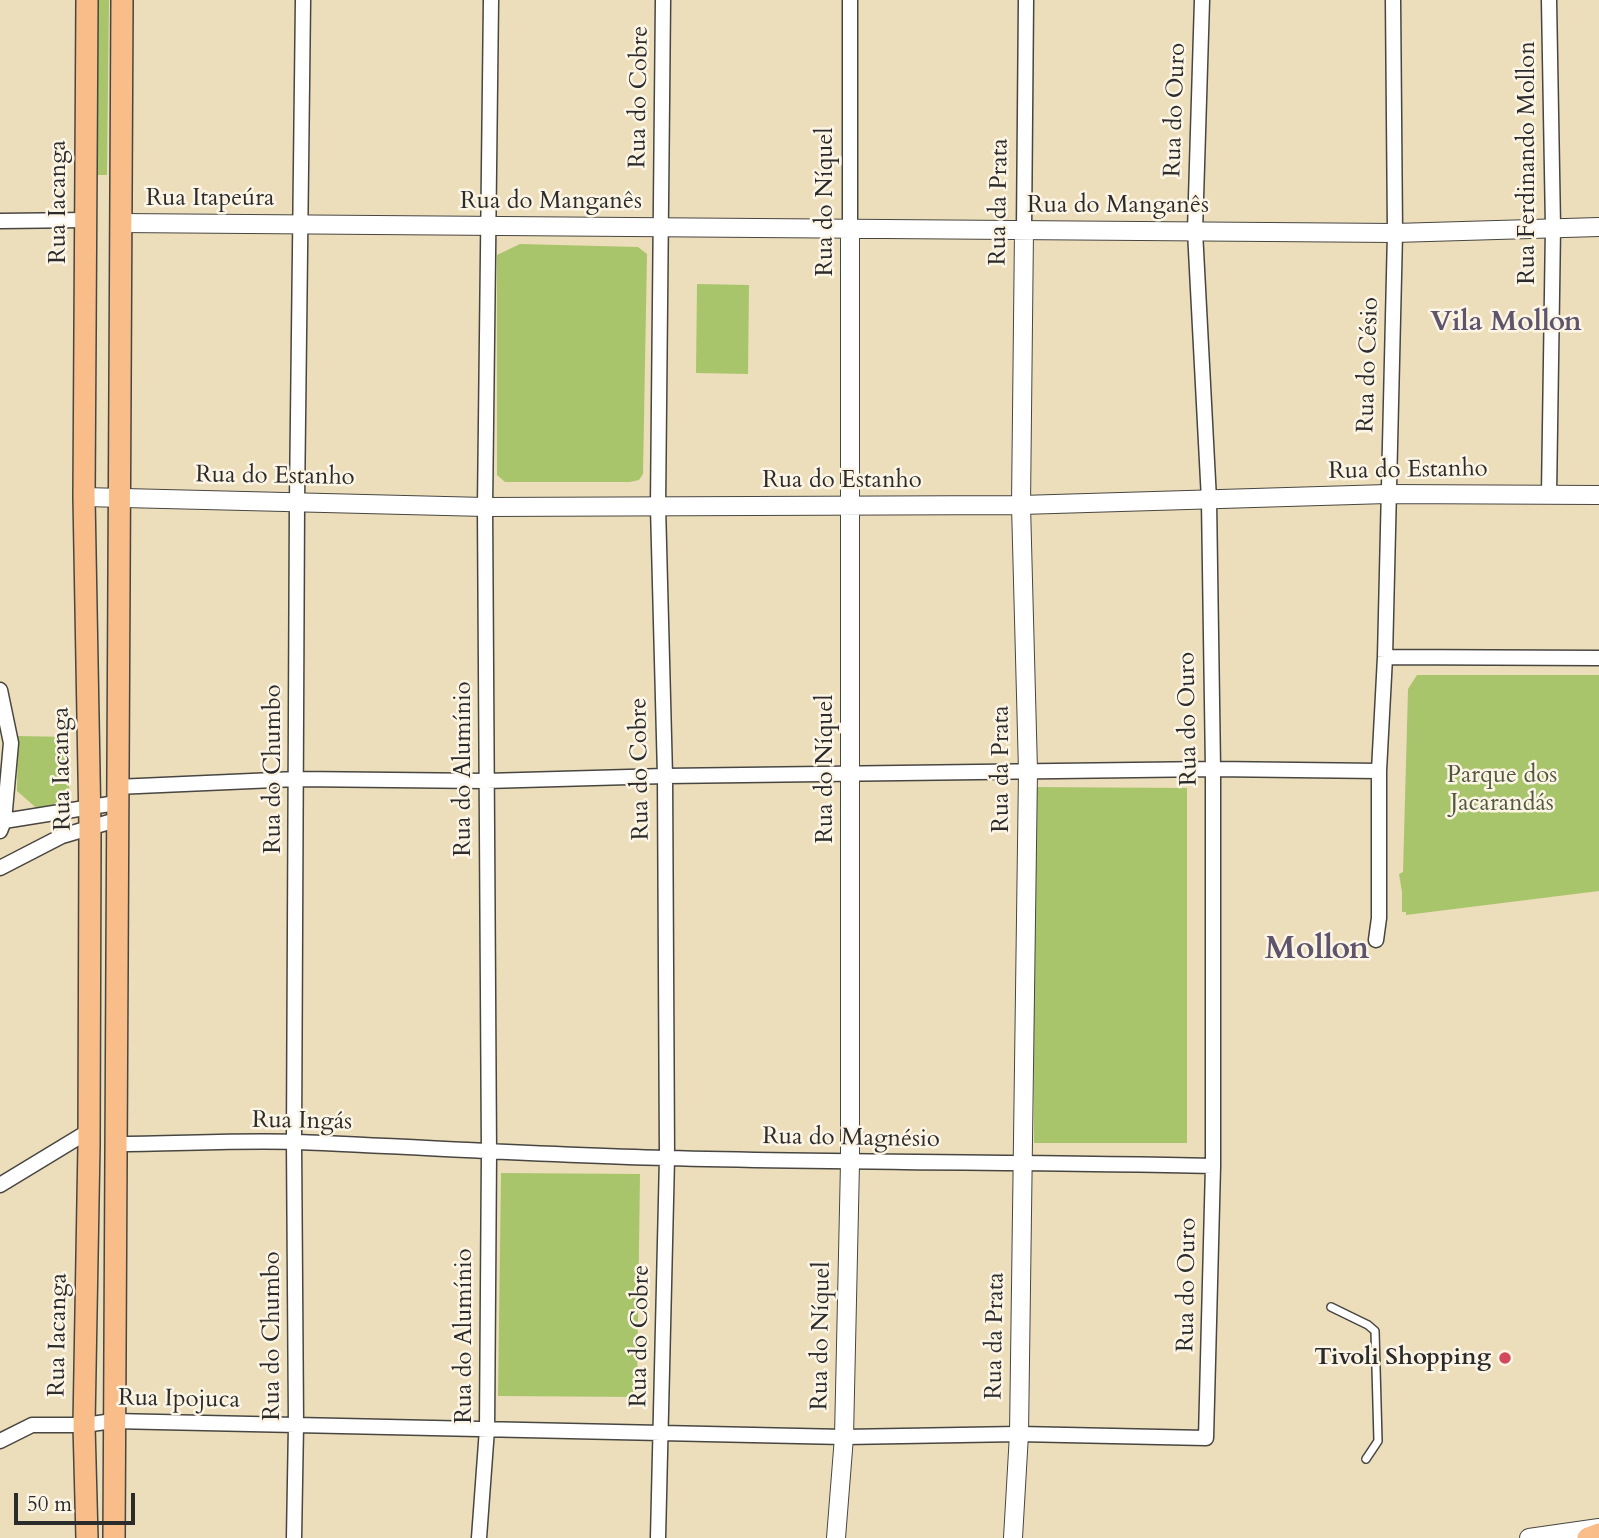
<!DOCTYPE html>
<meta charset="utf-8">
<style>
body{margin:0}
#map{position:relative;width:1599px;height:1538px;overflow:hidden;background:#ecdebb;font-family:Cardo,serif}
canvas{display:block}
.scale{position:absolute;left:14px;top:1493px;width:121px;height:32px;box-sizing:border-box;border:4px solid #2b2b2b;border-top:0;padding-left:9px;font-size:21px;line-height:24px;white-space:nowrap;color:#2b2b2b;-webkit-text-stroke:5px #fcf5e5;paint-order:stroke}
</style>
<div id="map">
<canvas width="1599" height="1538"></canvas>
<div class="scale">50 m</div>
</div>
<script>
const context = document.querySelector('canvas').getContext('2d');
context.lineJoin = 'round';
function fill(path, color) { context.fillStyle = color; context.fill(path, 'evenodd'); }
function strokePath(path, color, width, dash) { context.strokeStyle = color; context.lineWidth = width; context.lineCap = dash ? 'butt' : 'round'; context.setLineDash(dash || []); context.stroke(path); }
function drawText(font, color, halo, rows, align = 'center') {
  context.font = font + ' Cardo,serif'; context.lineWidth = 5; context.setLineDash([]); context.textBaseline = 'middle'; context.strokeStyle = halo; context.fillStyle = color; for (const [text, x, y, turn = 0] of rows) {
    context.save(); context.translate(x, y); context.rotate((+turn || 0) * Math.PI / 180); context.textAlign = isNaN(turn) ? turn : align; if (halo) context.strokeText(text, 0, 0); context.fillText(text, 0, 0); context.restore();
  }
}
const green = new Path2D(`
 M96,0H109L107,175H95Z
 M520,244L638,247L647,254L643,474L639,480L630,482H505L497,475V255Z
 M697,284L749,285L748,374L696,373Z
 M1417,675H1599V891L1406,915V912H1402V892L1399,874L1403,872L1408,689Z
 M18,736L70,737L69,795L41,812L17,791Z
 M1034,787L1187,788V1143H1034Z
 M501,1173L640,1174L637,1397L498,1396Z`);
const service = new Path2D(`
 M1331,1307L1368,1325L1375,1331L1378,1441L1366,1459`);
const minor = new Path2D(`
 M0,221L86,220
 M850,229V0
 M1024,230L1026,0
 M1549,495L1553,227L1549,0
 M1385,657L1599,658
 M0,690L11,743L4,821L0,831
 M116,787L297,779L486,781L665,776L1213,769L1379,771
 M4,821L116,803
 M0,868L62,836L116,820
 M1376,940L1379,918V771L1385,657L1395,233L1393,0
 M114,1144C175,1144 236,1140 297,1142C420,1147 543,1155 666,1158C849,1163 1031,1162 1213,1166
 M0,1185L89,1131
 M0,1441L32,1425H84L113,1421L844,1437L1019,1434L1206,1438L1213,1166V769L1209,500L1195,231L1202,0
 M294,1538L296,1425L294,1142L297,502L303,0
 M479,1538L487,1429L489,1153L485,507L491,0
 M658,1538L667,1158L665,776L658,506L663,0`);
const tertiary = new Path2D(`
 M120,223L1395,233L1599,227
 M84,497L485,507L1021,505L1387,494L1599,495
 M836,1538L844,1437L850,1163V229
 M1013,1538L1019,1434L1028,771L1021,505L1024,230
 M1529,1538L1599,1528`);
const primary = new Path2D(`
 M87,1538L84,1425L89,1144L90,828L84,497L87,0
 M114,1538L122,0
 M1588,1538L1599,1534`);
const markers = [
 [1505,1358,7,"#d1495b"]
];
const streetNames = [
 ["Rua do Cobre",640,97,-89],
 ["Rua do Ouro",1176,110,-88],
 ["Rua Ferdinando Mollon",1528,163,-90],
 ["Rua Itapeúra",210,199],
 ["Rua Iacanga",59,202,-90],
 ["Rua do Manganês",551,202],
 ["Rua do Níquel",826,202,-90],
 ["Rua da Prata",1000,202,-89],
 ["Rua do Manganês",1118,206],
 ["Rua do Césio",1369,365,-88],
 ["Rua do Estanho",1408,471,-1],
 ["Rua do Estanho",275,477,1],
 ["Rua do Estanho",842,481],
 ["Rua do Ouro",1189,719,-91],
 ["Rua Iacanga",63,769,-91],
 ["Rua do Chumbo",274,769,-90],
 ["Rua do Alumínio",464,769,-90],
 ["Rua do Cobre",641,769,-91],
 ["Rua do Níquel",826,769,-90],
 ["Rua da Prata",1002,769,-90],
 ["Rua Ingás",302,1122,1],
 ["Rua do Magnésio",851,1139,1],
 ["Rua do Ouro",1188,1285,-89],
 ["Rua Iacanga",59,1335,-89],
 ["Rua do Chumbo",273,1336,-90],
 ["Rua do Alumínio",465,1336,-90],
 ["Rua do Cobre",641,1336,-89],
 ["Rua do Níquel",822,1336,-89],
 ["Rua da Prata",996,1336,-89],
 ["Rua Ipojuca",179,1400,1]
];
const parkNames = [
 ["Parque dos",1502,776],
 ["Jacarandás",1502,804]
];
const poiNames = [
 ["Tivoli Shopping",1491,1358]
];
const quarterNames = [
 ["Vila Mollon",1506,324]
];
const districtNames = [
 ["Mollon",1317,951]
];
fill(green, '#a8c56c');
strokePath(service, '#484641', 10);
strokePath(minor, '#484641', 17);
strokePath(tertiary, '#484641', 20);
strokePath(primary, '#484641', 24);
strokePath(service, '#fff', 7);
strokePath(minor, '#fff', 14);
strokePath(tertiary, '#fff', 18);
strokePath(primary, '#f8bd89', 21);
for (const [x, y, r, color] of markers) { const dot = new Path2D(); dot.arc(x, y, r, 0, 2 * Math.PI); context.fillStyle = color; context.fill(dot); strokePath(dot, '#fcf5e5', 2.5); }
drawText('24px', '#2b2b2b', '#fcf5e5', streetNames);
drawText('24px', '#50593e', '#fcf5e5', parkNames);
drawText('bold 24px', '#2b2b2b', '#fcf5e5', poiNames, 'right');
drawText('bold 28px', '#5e556d', '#fcf5e5', quarterNames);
drawText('bold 32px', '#5e556d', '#fcf5e5', districtNames);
</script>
